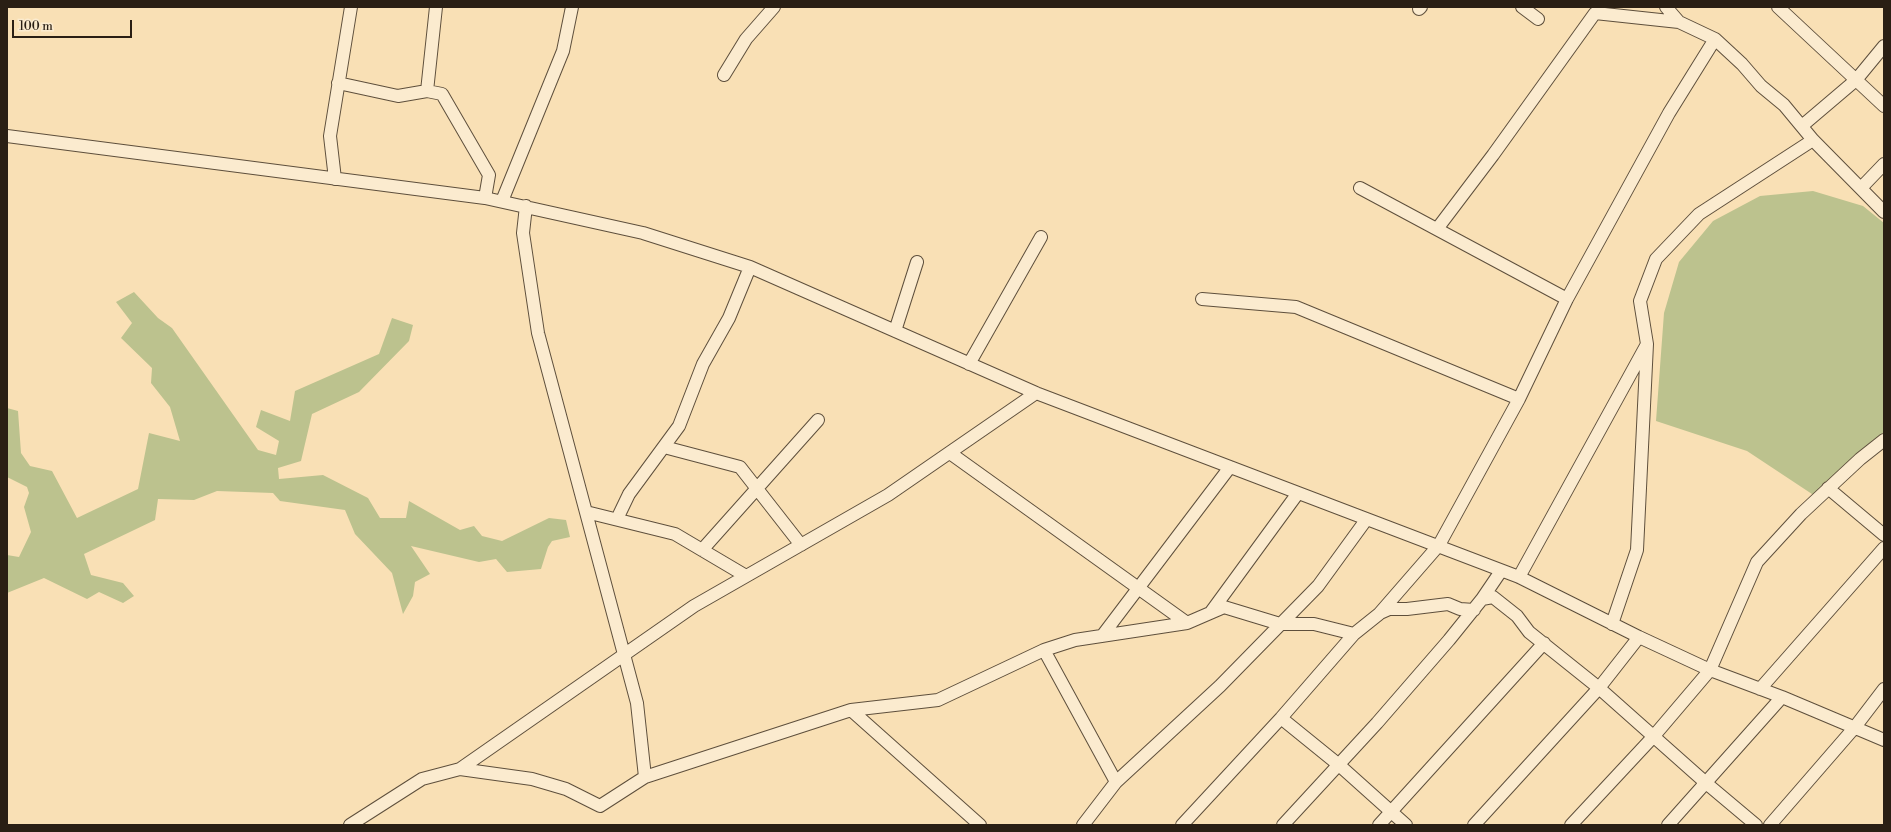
<!DOCTYPE html>
<style>
body{margin:0}
#map{position:relative;width:1891px;height:832px;overflow:hidden;background:#f9e0b5;font-family:"Libre Bodoni",serif}
canvas{display:block}
.frame{position:absolute;inset:0;border:8px solid #2a1f14;pointer-events:none}
.scale{position:absolute;left:12px;top:20px;width:120px;height:18px;box-sizing:border-box;border:2px solid #2a1f14;border-top:0;padding-left:5px;font-size:12px;line-height:14px;white-space:nowrap;color:#2a1f14;-webkit-text-stroke:3px #fbebcf;paint-order:stroke}
</style>
<div id="map">
<canvas width="1891" height="832"></canvas>
<div class="frame"></div>
<div class="scale">100 m</div>
</div>
<script>
const context = document.querySelector('canvas').getContext('2d');
context.lineJoin = 'round';
function fill(path, color) { context.fillStyle = color; context.fill(path, 'evenodd'); }
function strokePath(path, color, width, dash) { context.strokeStyle = color; context.lineWidth = width; context.lineCap = dash ? 'butt' : 'round'; context.setLineDash(dash || []); context.stroke(path); }
const green = new Path2D(`
 M1813,191L1863,206L1884,223V432L1815,496L1747,451L1656,421L1664,313L1679,262L1713,221L1760,196Z
 M134,292L158,318L172,328L258,450L276,455L279,441L256,427L261,410L290,421L295,391L379,354L392,318L413,325L409,341L359,392L312,414L301,461L278,468L279,479L323,475L368,498L380,518H406L409,501L460,530L474,526L482,536L502,541L549,518L566,520L570,537L552,541L548,547L541,569L507,572L496,559L479,562L411,546L430,574L415,582L413,596L403,614L392,573L355,534L345,510L280,501L273,493L217,491L194,500L158,499L155,520L84,554L91,575L123,583L134,596L123,603L99,592L87,599L44,578L7,593V555L19,557L31,532L24,507L29,493L27,487L7,477V408L18,411L21,453L30,466L52,471L77,518L138,489L149,433L180,441L170,407L151,383L152,368L121,338L132,323L116,302Z`);
const minor = new Path2D(`
 M1522,7L1538,19
 M1666,7L1679,22L1715,39L1742,64L1761,86L1784,105L1813,140L1884,212
 M1778,7L1884,106
 M1419,9L1421,7
 M724,75L746,39L774,7
 M338,83L398,96L427,91L442,94L489,175L485,198
 M427,91L436,7
 M1803,125L1856,80L1884,46
 M7,136L485,198L643,233L750,267L1036,393L1519,577L1639,637L1710,670L1782,697L1884,740
 M335,179L330,136L351,7
 M1360,188L1567,299
 M1861,188L1884,164
 M502,201L563,51L572,7
 M526,206L523,233L538,333L637,703L645,777
 M1437,229L1493,155L1595,13L1679,22
 M1202,299L1296,307L1519,399
 M895,331L917,262
 M969,364L1041,237
 M664,447L740,467L801,545
 M950,453L1187,623
 M1828,488L1884,535
 M586,512L675,534L746,576
 M617,519L629,494L679,426L703,364L729,318L750,267
 M702,550L818,420
 M1501,571L1482,599L1493,597L1517,616L1529,632L1599,688L1706,783L1756,825
 M1519,577L1646,346
 M1211,612L1298,493
 M1380,613L1389,609H1407L1448,604L1460,609L1474,610
 M1612,624L1637,550L1647,344L1640,301L1656,259L1699,214L1813,140
 M1102,636L1230,467
 M1044,650L1116,782
 M1760,689L1884,548
 M851,710L980,825
 M1281,718L1339,765L1406,825
 M460,769L694,606L888,495L1036,393
 M350,825L422,779L460,769L532,779L566,789L600,806L645,777L851,710L938,700L1044,650L1075,640L1187,623L1224,607L1280,624H1314L1354,634
 M1083,825L1116,782L1220,686L1318,586L1366,520
 M1182,825L1281,718L1354,634L1379,614L1439,545L1519,399L1567,299L1669,113L1715,39
 M1283,825L1377,723L1449,640L1482,599
 M1379,825L1544,643
 M1474,825L1599,688L1639,637
 M1571,825L1653,737L1710,670L1757,562L1801,514L1860,459L1884,440
 M1668,825L1782,697
 M1770,825L1855,727L1884,689`);
fill(green, '#bcc28e');
strokePath(minor, '#5e4f3c', 14);
strokePath(minor, '#fbebcf', 12);
</script>
